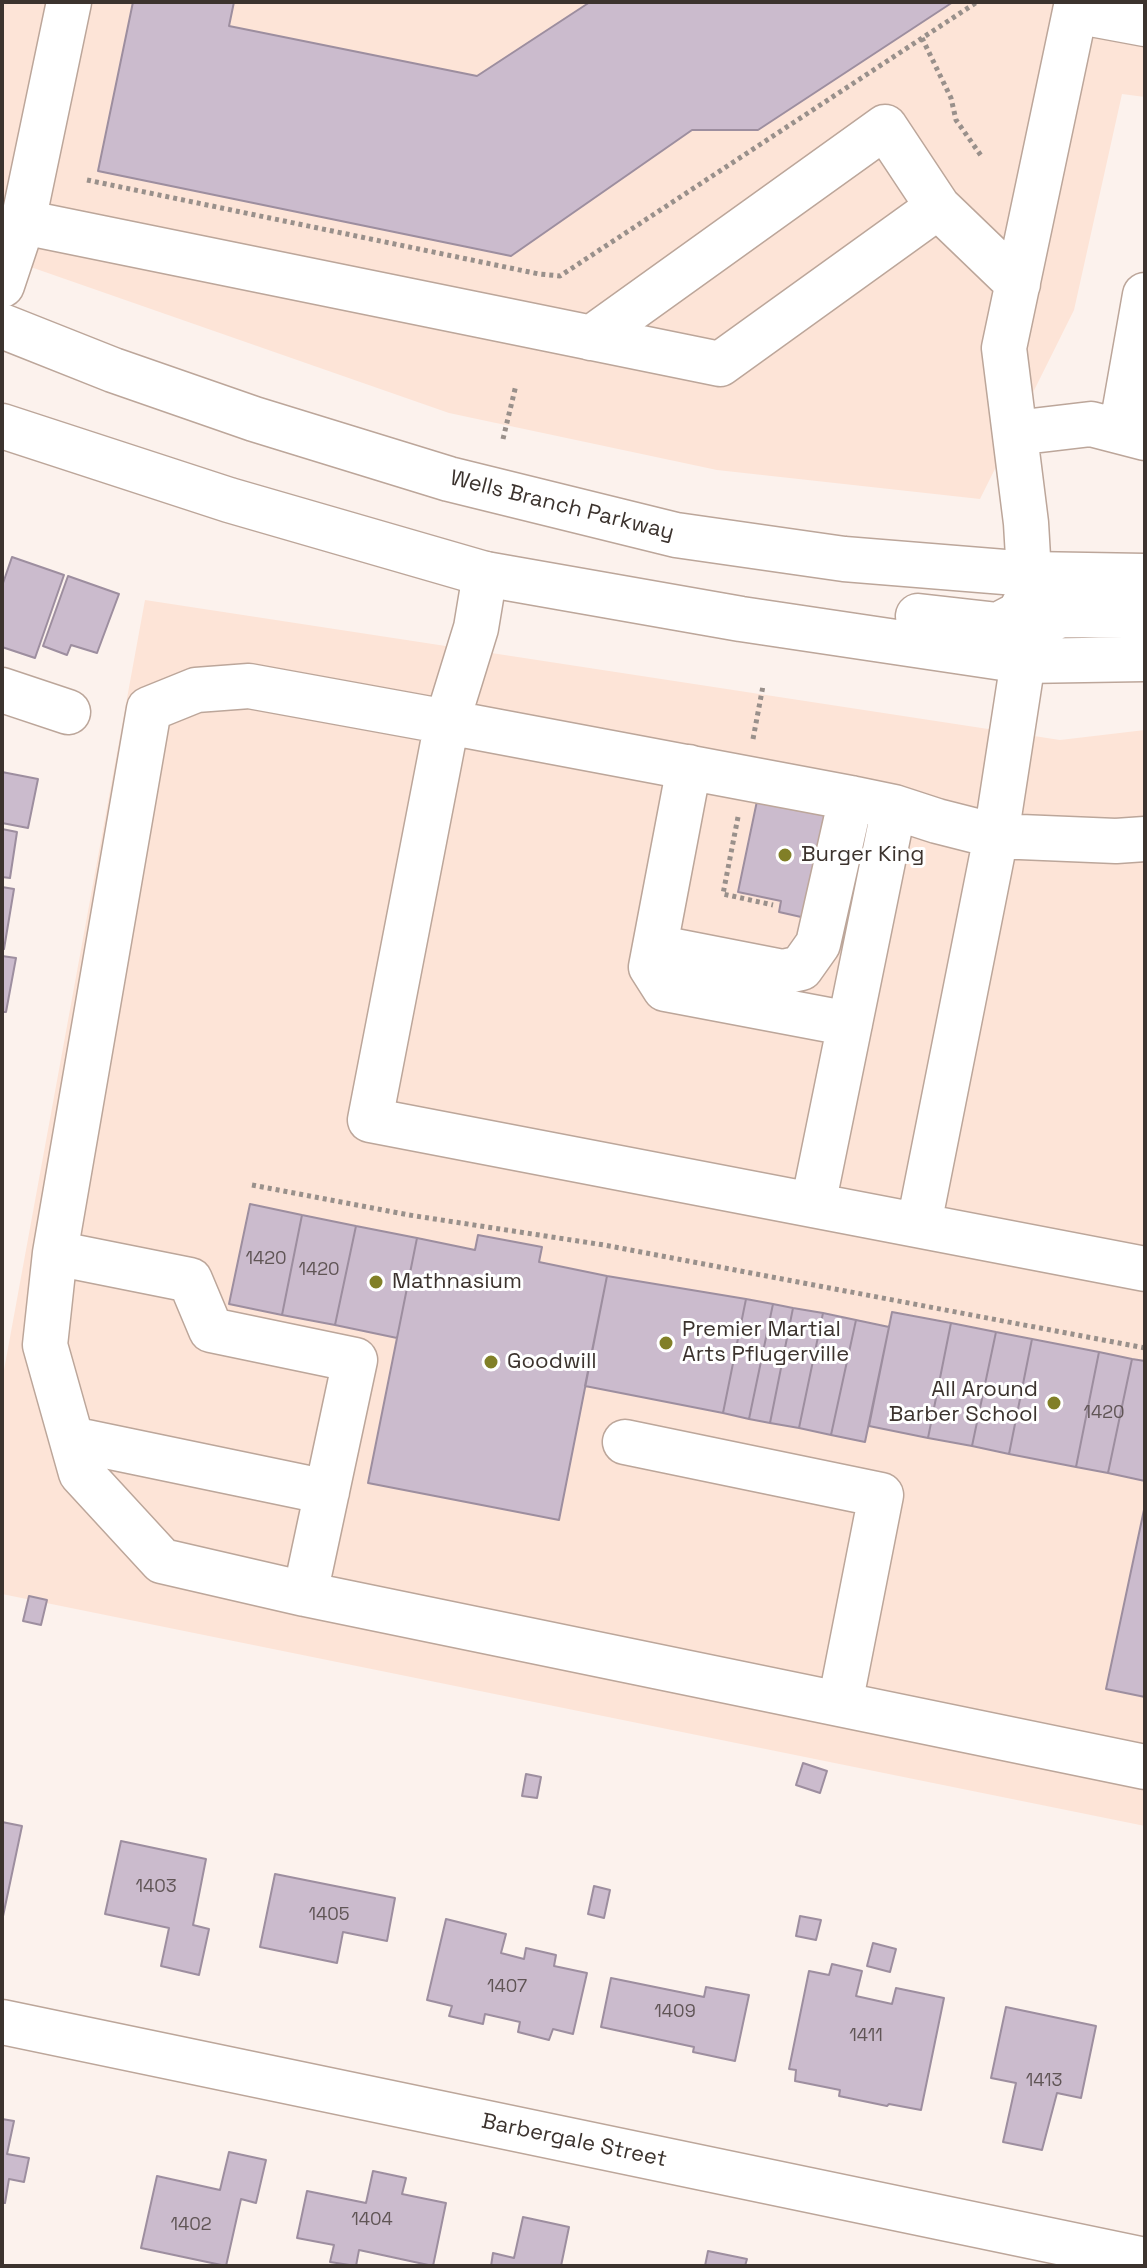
<!DOCTYPE html>
<style>
body{margin:0}
#map{position:relative;width:1147px;height:2268px;overflow:hidden;background:#fcf2ed;font-family:"Space Grotesk",sans-serif}
canvas{display:block}
.frame{position:absolute;inset:0;border:4px solid #3c332e;pointer-events:none}
</style>
<div id="map">
<canvas width="1147" height="2268"></canvas>
<div class="frame"></div>
</div>
<script>
const context = document.querySelector('canvas').getContext('2d');
context.lineJoin = 'round';
function fill(path, color) { context.fillStyle = color; context.fill(path, 'evenodd'); }
function strokePath(path, color, width, dash) { context.strokeStyle = color; context.lineWidth = width; context.lineCap = dash ? 'butt' : 'round'; context.setLineDash(dash || []); context.stroke(path); }
function drawText(font, color, halo, rows, align = 'center') {
  context.font = font + ' "Space Grotesk",sans-serif'; context.lineWidth = 6; context.setLineDash([]); context.textBaseline = 'middle'; context.strokeStyle = halo; context.fillStyle = color; for (const [text, x, y, turn = 0] of rows) {
    context.save(); context.translate(x, y); context.rotate((+turn || 0) * Math.PI / 180); context.textAlign = isNaN(turn) ? turn : align; if (halo) context.strokeText(text, 0, 0); context.fillText(text, 0, 0); context.restore();
  }
}
const built = new Path2D(`
 M2,2H1145V97L1122,94L1074,310L980,499L717,470L449,413L2,257Z
 M145,600L1060,740L1145,730V1826L2,1594V1381Z`);
const building = new Path2D(`
 M133,2H234L229,26L477,76L590,2H953L758,130H692L511,256L98,171Z
 M12,557L64,575L35,658L2,647V586Z
 M68,576L119,594L97,653L71,645L67,655L43,646Z
 M2,772L38,779L28,828L2,823Z
 M757,801L832,817L810,919L779,912L781,901L738,892Z
 M2,829L17,832L10,878L2,877Z
 M2,887L14,889L4,949L2,948Z
 M2,956L16,958L6,1012H2Z
 M250,1204L302,1215L282,1315L229,1304Z
 M302,1215L356,1226L335,1325L282,1315Z
 M356,1226L417,1238L397,1338L335,1325Z
 M478,1235L542,1247L539,1262L607,1276L559,1520L368,1483L417,1238L475,1250Z
 M607,1276L746,1299L723,1413L585,1386Z
 M746,1299L773,1304L749,1419L723,1413Z
 M773,1304L793,1308L770,1423L749,1419Z
 M793,1308L823,1313L799,1428L770,1423Z
 M892,1312L951,1323L928,1438L869,1426Z
 M823,1313L856,1320L831,1435L799,1428Z
 M856,1320L889,1327L865,1442L831,1435Z
 M951,1323L996,1332L972,1446L928,1438Z
 M996,1332L1032,1339L1009,1454L972,1446Z
 M1032,1339L1099,1352L1076,1467L1009,1454Z
 M1099,1352L1132,1359L1108,1473L1076,1467Z
 M1132,1359L1145,1361V1481L1108,1473Z
 M1145,1505V1697L1106,1689Z
 M29,1596L47,1600L41,1625L23,1621Z
 M803,1763L827,1771L820,1793L796,1785Z
 M526,1774L541,1777L537,1798L522,1796Z
 M2,1822L22,1826L2,1921Z
 M121,1841L206,1859L193,1925L209,1929L199,1975L161,1966L169,1928L105,1914Z
 M275,1874L395,1898L387,1941L343,1932L337,1963L260,1947Z
 M594,1886L610,1890L604,1918L588,1914Z
 M800,1916L821,1920L816,1940L796,1936Z
 M446,1919L506,1934L501,1953L524,1959L526,1948L556,1955L554,1966L587,1973L573,2034L553,2029L549,2040L518,2032L520,2022L485,2014L483,2024L449,2016L452,2006L427,2000Z
 M873,1943L896,1949L890,1972L867,1966Z
 M832,1964L862,1971L856,1996L892,2004L896,1988L944,1998L921,2110L889,2104L887,2106L839,2096L840,2090L795,2081L796,2070L789,2069L809,1971L829,1975Z
 M611,1978L704,1997L706,1987L749,1995L735,2061L693,2052L694,2047L601,2027Z
 M1006,2007L1096,2026L1081,2098L1057,2093L1042,2150L1003,2142L1016,2083L991,2078Z
 M2,2119L14,2121L7,2154L29,2158L24,2182L9,2179L5,2203H2Z
 M229,2152L266,2160L256,2203L241,2199L226,2266L141,2248L157,2176L220,2190Z
 M373,2171L406,2178L402,2194L446,2203L433,2266L359,2250L356,2266L330,2262L334,2245L297,2238L307,2191L366,2203Z
 M523,2217L569,2227L561,2266H491L493,2253L514,2258Z
 M708,2251L747,2259L745,2266H705Z`);
const path = new Path2D(`
 M922,38L951,98L956,120L982,157
 M87,180L539,274L560,276L977,2
 M503,439L516,385
 M753,739L763,686
 M738,817L723,894L773,905
 M252,1185L409,1215L604,1245L1145,1348`);
const minor = new Path2D(`
 M1075,11L1145,24
 M23,222L720,364L938,207
 M2,285L23,222L69,2
 M591,338L885,127L938,207L1018,284
 M1121,431L1145,295
 M1015,433L1091,424L1145,438
 M485,574L476,628L447,722L851,798L894,807L937,821L996,836L1116,841L1145,839
 M1029,574L1026,523L1004,348L1077,2
 M2,690L68,712
 M689,767L651,967L665,989L850,1024
 M655,947L783,972L801,968L818,944L851,798
 M813,1205L894,807
 M919,1224L996,836L1023,661
 M55,1253L190,1280L211,1330L355,1360L305,1594
 M1145,1269L370,1120L447,722L249,686L196,690L149,709L55,1253L45,1345L81,1473L162,1561L305,1594L1145,1767
 M72,1439L327,1492
 M625,1442L881,1495L840,1704
 M2,2022L1145,2260`);
const major = new Path2D(`
 M2,326L113,370L254,419L449,479L676,535L844,559L1029,574L1145,576
 M2,426L229,500L485,574L741,619L1023,661L1145,659
 M918,616L998,625L1019,614L1027,599L1029,574
 M1023,661L1030,627L1062,615L1145,616`);
const markers = [
 [785,855,8,"#817f27"],
 [376,1282,8,"#817f27"],
 [666,1343,8,"#817f27"],
 [491,1362,8,"#817f27"],
 [1054,1403,8,"#817f27"]
];
const numberNames = [
 ["1420",266,1259],
 ["1420",319,1270],
 ["1420",1104,1413],
 ["1403",156,1887],
 ["1405",329,1915],
 ["1407",507,1987],
 ["1409",675,2012],
 ["1411",866,2036],
 ["1413",1044,2081],
 ["1404",372,2220],
 ["1402",191,2225]
];
const streetNames = [
 ["Wells Branch Parkway",562,506,14],
 ["Barbergale Street",574,2141,12]
];
const poiNames = [
 ["Burger King",801,855],
 ["Mathnasium",392,1282],
 ["Premier Martial",682,1330],
 ["Arts Pflugerville",682,1355],
 ["Goodwill",507,1362],
 ["All Around",1038,1390,"right"],
 ["Barber School",1038,1415,"right"]
];
fill(built, '#fde4d7');
fill(building, '#cbbbcd');
strokePath(building, '#9d8e9f', 2);
strokePath(minor, '#bca69a', 47);
strokePath(major, '#bca69a', 47);
strokePath(path, '#99908b', 5, [4, 4]);
strokePath(minor, '#fff', 44);
strokePath(major, '#fff', 44);
for (const [x, y, r, color] of markers) { const dot = new Path2D(); dot.arc(x, y, r, 0, 2 * Math.PI); context.fillStyle = color; context.fill(dot); strokePath(dot, '#fff', 3); }
drawText('18px', '#605556', null, numberNames);
drawText('22px', '#3c332e', '#fff', streetNames);
drawText('22px', '#3c332e', '#fff', poiNames, 'left');
</script>
